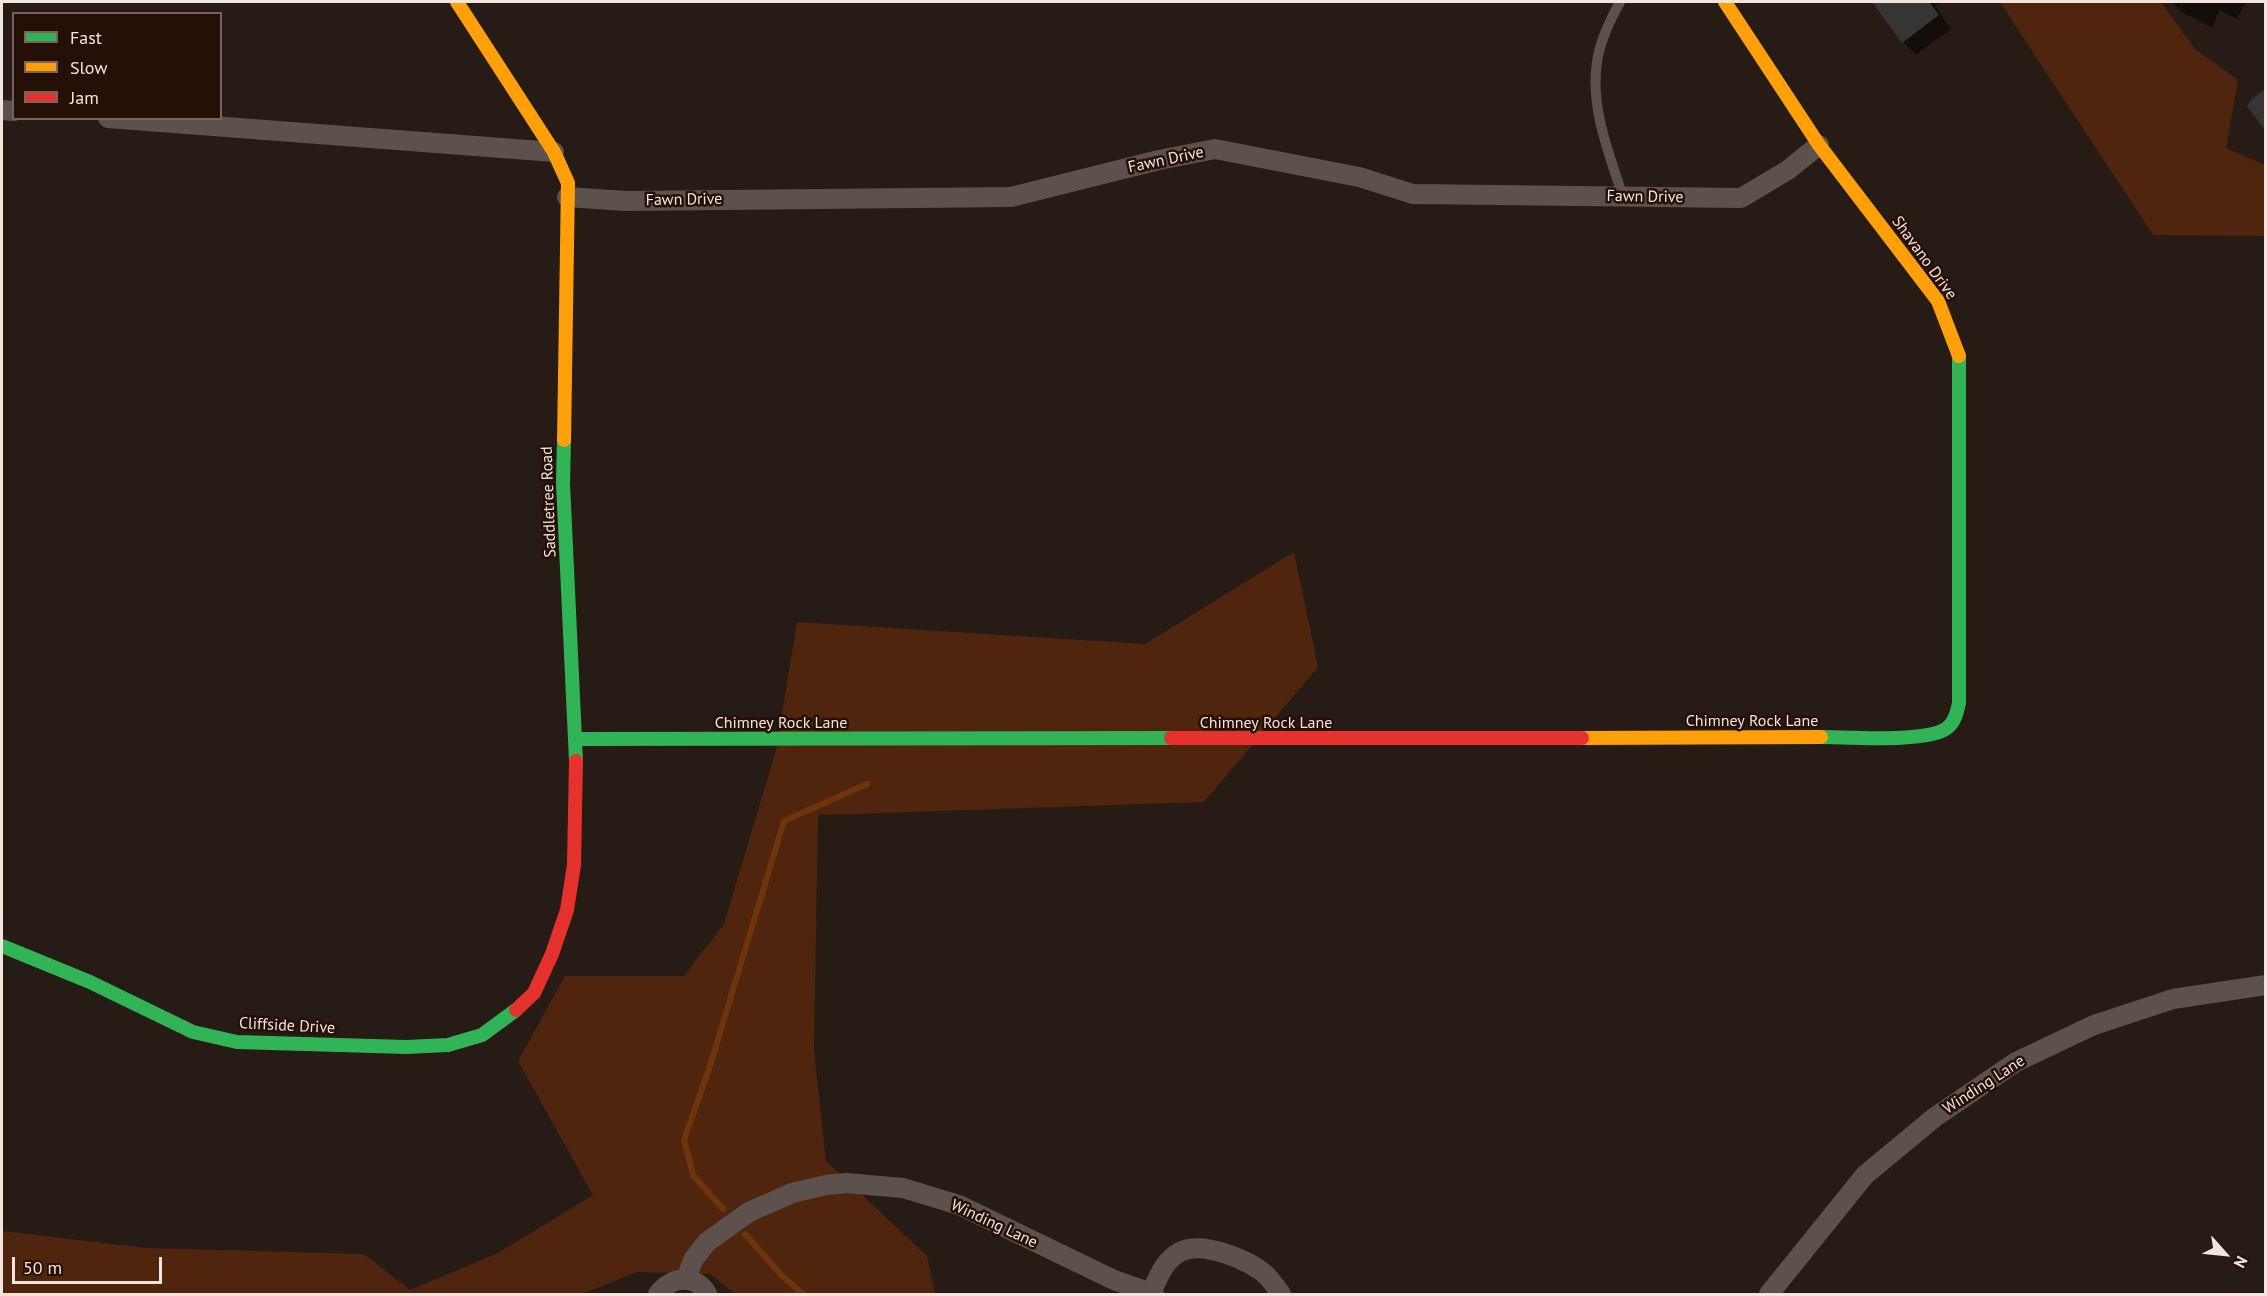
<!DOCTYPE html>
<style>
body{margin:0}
#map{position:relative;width:2267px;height:1296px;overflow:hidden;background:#271b15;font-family:"PT Sans",sans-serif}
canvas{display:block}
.frame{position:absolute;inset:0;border:3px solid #f3e4dc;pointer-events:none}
.legend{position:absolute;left:12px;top:12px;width:210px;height:108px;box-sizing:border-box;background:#241006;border:2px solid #77655c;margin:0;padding:8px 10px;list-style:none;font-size:18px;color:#f3e4dc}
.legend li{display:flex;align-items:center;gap:12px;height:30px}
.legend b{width:30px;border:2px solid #77655c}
.north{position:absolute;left:2195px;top:1224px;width:60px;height:60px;-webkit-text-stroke:4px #241006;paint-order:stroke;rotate:117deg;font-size:16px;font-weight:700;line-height:24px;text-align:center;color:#f3e4dc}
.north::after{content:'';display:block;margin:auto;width:21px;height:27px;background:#f3e4dc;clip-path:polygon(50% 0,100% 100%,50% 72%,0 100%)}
.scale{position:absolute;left:12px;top:1257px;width:150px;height:27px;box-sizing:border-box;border:3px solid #f3e4dc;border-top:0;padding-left:8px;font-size:18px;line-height:21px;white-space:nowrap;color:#f3e4dc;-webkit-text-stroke:4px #241006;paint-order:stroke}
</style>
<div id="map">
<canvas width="2267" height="1296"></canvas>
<div class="frame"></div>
<ul class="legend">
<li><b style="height:8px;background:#30b455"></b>Fast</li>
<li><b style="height:8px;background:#ff9f0a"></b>Slow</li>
<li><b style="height:8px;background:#e5322d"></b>Jam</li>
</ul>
<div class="north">N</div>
<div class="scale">50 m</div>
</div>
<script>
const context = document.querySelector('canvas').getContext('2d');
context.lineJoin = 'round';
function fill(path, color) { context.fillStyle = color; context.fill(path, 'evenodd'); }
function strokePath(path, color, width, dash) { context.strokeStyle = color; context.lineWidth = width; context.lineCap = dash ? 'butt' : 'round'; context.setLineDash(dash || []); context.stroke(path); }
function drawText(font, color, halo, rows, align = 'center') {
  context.font = font + ' "PT Sans",sans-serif'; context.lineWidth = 5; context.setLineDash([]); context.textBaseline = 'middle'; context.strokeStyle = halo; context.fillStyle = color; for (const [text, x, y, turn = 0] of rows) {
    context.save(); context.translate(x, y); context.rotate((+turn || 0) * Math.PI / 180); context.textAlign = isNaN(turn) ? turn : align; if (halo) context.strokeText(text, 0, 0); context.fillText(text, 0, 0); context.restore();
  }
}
const green = new Path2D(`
 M2000,2H2161L2195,49L2238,80L2226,148L2265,165V236L2153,235Z
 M1294,552L1318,667L1204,802L818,815L814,1050L826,1161L927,1256L935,1294H735L710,1274L637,1272L582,1294H2V1231L147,1248L364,1254L410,1290L498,1253L593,1195L518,1061L565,976H684L724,924L776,750L797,622L1145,644Z`);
const shadow = new Path2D(`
 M1873,2H1941L1935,6L1951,29L1916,55L1903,42Z
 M2172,2H2246L2237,19L2220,10L2212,27L2183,13Z`);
const stream = new Path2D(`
 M723,1209L693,1175L684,1140L710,1066L784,821L867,784
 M745,1234L781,1275L803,1294`);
const building = new Path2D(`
 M1872,2H1929L1939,15L1902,43Z
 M2265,89V130L2247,106L2251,100Z`);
const lane = new Path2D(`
 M1620,2C1610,20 1600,40 1597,62C1590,108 1609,153 1623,197`);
const street = new Path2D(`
 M2,110L14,111
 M108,118L554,152
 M567,197L625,201L1011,197L1159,160L1215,149L1359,177L1413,194L1741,198L1788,170L1819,145
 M686,1279L693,1260L707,1242L749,1212L792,1193L826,1185L846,1183L903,1188L959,1205L1114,1280L1154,1294
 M1151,1293C1158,1278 1164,1260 1180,1252C1202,1240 1250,1260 1267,1276C1272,1281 1277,1289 1281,1294
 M658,1294C670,1277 696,1273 707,1294
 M1769,1294L1865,1175L1935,1117L2016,1062L2094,1025L2173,999L2266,985`);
const fast = new Path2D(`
 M564,440L563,483L576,761
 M1821,737C1848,737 1928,743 1947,728C1955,722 1957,712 1959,703V356
 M576,739L1171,738
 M2,946L90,982L193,1032L237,1042L406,1047L448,1045L482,1035L516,1010`);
const slow = new Path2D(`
 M457,2L554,152L568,183L564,440
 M1725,2L1819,145L1938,301L1959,356
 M1582,738L1821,737`);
const jam = new Path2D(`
 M1171,738H1582
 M516,1010L534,993L552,954L567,910L574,865L576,761`);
const streetNames = [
 ["Fawn Drive",1166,160,-12],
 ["Fawn Drive",1645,197,1],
 ["Fawn Drive",684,200,-1],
 ["Shavano Drive",1924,258,54],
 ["Saddletree Road",549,502,-92],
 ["Chimney Rock Lane",1752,721],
 ["Chimney Rock Lane",781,723],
 ["Chimney Rock Lane",1266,723],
 ["Cliffside Drive",287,1026,3],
 ["Winding Lane",1984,1085,-33],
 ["Winding Lane",994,1224,25]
];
fill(green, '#4f260d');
fill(shadow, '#0007');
strokePath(stream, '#70340b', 6);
fill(building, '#353634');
strokePath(lane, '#5c514c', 10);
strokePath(street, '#5c514c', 20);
strokePath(fast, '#30b455', 14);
strokePath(slow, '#ff9f0a', 14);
strokePath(jam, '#e5322d', 14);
drawText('16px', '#f3e4dc', '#241006', streetNames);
</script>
